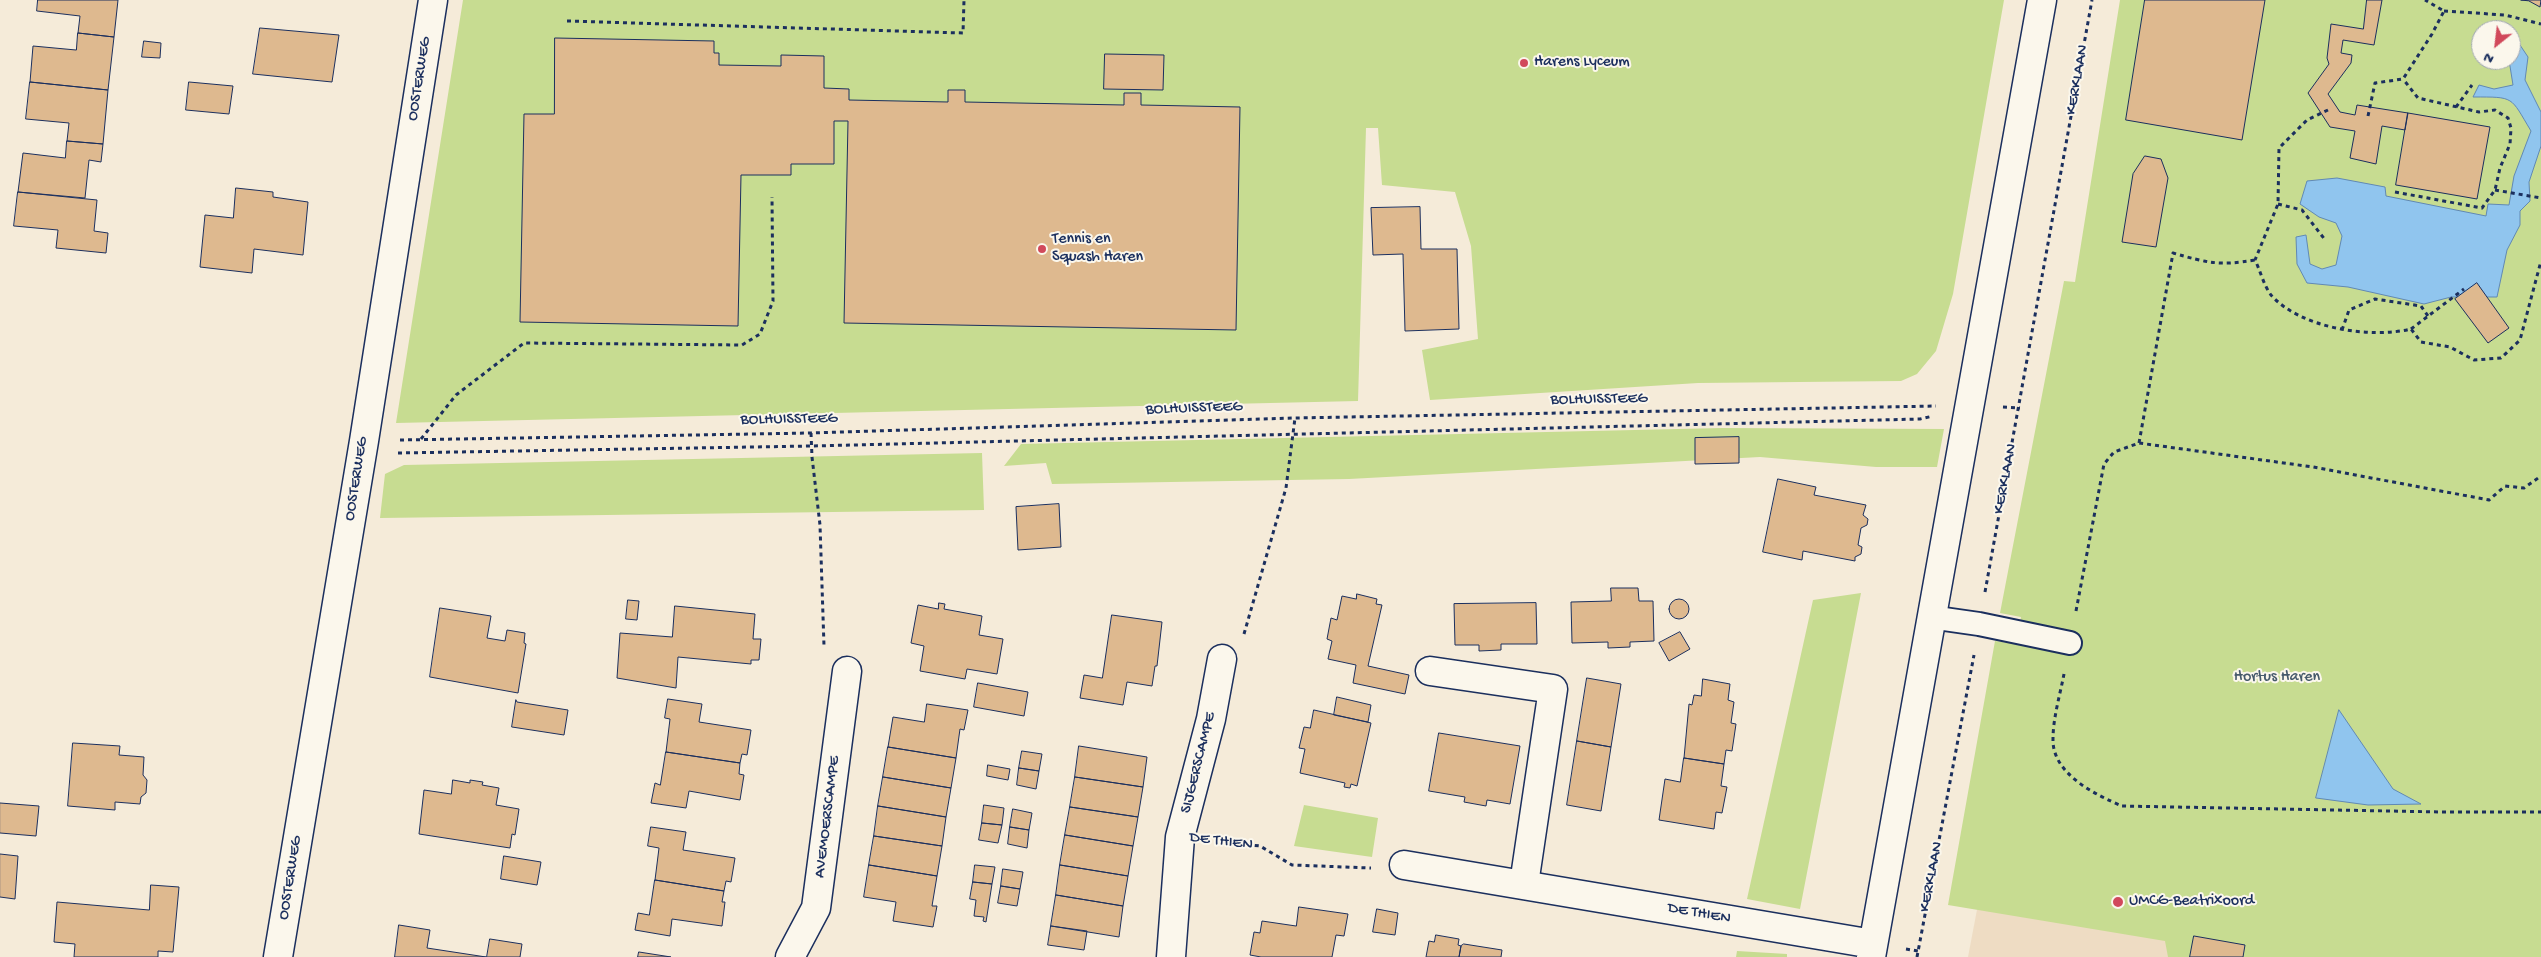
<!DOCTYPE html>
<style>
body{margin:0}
#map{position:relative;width:2541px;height:957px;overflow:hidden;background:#f5ebd9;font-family:"Gochi Hand",sans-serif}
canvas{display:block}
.north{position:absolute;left:2471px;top:20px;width:50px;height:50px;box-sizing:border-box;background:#fbf7ec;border:1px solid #a1a7b3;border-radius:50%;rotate:209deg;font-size:14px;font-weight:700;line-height:20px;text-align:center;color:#1b2f5e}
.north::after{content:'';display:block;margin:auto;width:18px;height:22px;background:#d1495b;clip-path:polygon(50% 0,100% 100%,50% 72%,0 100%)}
</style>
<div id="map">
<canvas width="2541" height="957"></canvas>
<div class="north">N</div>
</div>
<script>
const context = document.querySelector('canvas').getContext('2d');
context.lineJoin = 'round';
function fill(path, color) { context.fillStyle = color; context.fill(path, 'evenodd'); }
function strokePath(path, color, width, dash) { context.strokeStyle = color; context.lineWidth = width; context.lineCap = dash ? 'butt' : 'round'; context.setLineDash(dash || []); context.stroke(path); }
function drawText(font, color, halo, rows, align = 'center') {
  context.font = font + ' "Gochi Hand",sans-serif'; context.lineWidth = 4; context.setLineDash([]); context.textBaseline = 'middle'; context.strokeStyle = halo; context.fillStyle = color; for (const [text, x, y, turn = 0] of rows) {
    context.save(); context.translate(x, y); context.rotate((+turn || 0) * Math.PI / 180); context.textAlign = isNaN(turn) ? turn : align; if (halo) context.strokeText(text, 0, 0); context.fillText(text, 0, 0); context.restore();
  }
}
const built = new Path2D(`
 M1984,873L2541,932V957H1968Z`);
const green = new Path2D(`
 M463,0H2004L1953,294L1936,351L1917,374L1901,381L1698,383L1430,400L1422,350L1478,339L1471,246L1455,192L1382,185L1378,128H1366L1358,401L396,423Z
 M2120,0H2541V957H2168L2165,941L1948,905L1995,641L2016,644L2021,617L2000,613L2064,281L2075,282ZM2481,30H2511V60H2481Z
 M1722,428L1944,429L1937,467H1876L1760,457L1349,479L1052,484L1046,463L1004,466L1021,444Z
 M982,453L984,510L380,518L385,474L404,465Z
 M1861,593L1800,909L1747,899L1813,600Z
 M1304,805L1378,818L1372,857L1294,846Z
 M1737,951L1787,954V957H1736Z`);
const water = new Path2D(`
 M2511,39H2516L2528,57L2525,80L2541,112V146L2529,182L2530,201L2520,211V225L2507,250L2497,297H2451L2424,304L2348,287L2307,283L2297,264L2296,237L2306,235L2310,264L2322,269L2336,265L2342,236L2336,223L2319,217L2300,204L2307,181L2337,178L2385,187L2386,196L2486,216L2488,204L2509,205L2514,176L2531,131C2510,96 2515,97 2473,97L2479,85L2494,89L2513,85L2509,60Z
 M2339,710L2393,789L2421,804L2368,805L2316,798Z`);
const building = new Path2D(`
 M38,0H118L114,37L78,33L80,16L37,11Z
 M2145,0H2265L2242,140L2126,120Z
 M2367,0H2382L2374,45L2343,40L2341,53L2352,55L2351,63L2328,94L2340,112L2355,115L2357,105L2408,113L2405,130L2382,126L2376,164L2350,158L2355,131L2330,127L2308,93L2329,64L2327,58L2331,24L2363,29Z
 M2521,0H2541L2540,7L2529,1Z
 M260,28L339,35L332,82L253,74Z
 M78,33L114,37L108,90L30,82L33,46L76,50Z
 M555,38L714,41V53H719V65L781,66V55L824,56V88L849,89V100L948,102V90H965V102L1124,105V93H1141V105L1240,107L1236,330L844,323L848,121H834V164H791V175H741L738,326L520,322L524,114H554Z
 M144,41L161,43L160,58L142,57Z
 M1105,54L1164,55L1163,90L1104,89Z
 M30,82L108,90L103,144L67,141L69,123L26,119Z
 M189,82L233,86L229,114L186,110Z
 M2408,113L2490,127L2477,199L2396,185Z
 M67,141L103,144L101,162L89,160L85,198L18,192L23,153L65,158Z
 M2145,156L2161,159L2168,178L2156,247L2122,242L2133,174Z
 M236,188L273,192V197L308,202L303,255L254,249L252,273L200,267L205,215L233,218Z
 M18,192L97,200L94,231L108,233L106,253L56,248L58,230L14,226Z
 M1420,207L1421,249H1457L1459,329L1405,331L1403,254L1373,255L1371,208Z
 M2477,283L2509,328L2488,343L2455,299Z
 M1739,437V463L1695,464V438Z
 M1778,479L1816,487L1814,495L1866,505L1863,515L1868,519L1867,525L1861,528L1858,545L1862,547L1861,554L1855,557V561L1803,551L1802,560L1763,552Z
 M1059,504L1061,547L1018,550L1016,507Z
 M1611,588H1638L1639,601H1653L1654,641L1630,642V647L1608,648V642L1572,643L1571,602L1611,601Z
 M1357,594L1377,599L1376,604L1382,605L1368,666L1409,675L1405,694L1353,683L1356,665L1328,659L1332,641L1327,639L1331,618L1337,620L1342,596L1356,599Z
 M1669 609a10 10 0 1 1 20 0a10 10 0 1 1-20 0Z
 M628,600L639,601L637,620L626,619Z
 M939,603L945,604L944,609L982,616L979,635L1003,639L997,674L967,669L965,679L920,671L924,646L911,643L918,605L938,609Z
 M1536,603L1537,644H1501V650L1479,651V645H1455L1454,604Z
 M675,606L755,614L753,639H761L759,660H751V664L678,657L676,688L617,678L620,633L672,637Z
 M440,608L491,616L487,638L505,641L507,630L525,633L524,643L526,644L518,693L430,677Z
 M1112,615L1162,622L1157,666H1155L1152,686L1127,682L1123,705L1080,698L1084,675L1102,678Z
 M1680,632L1690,649L1669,661L1659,643Z
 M1587,678L1621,684L1611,747L1577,741Z
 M1703,679L1730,684L1728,700L1734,702L1731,723L1736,724L1732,751L1726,750L1724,764L1684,758L1689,704L1692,705L1694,695L1701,696Z
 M978,683L1028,692L1024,716L974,707Z
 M1337,697L1371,705L1368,722L1334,715Z
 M668,699L702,704L699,722L751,730L747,755L742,754L740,763L666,752L670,719L665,718Z
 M516,700L517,702L568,710L564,735L512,727Z
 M927,704L968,710L964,730L960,729L956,758L888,747L893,717L924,722Z
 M1314,710L1371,723L1357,786L1351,784L1350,788L1344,787L1345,783L1300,773L1305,749L1299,748L1304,727L1310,728Z
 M1439,733L1520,746L1510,804L1487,800L1486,806L1464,802L1465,797L1429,791Z
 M1577,741L1611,747L1601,811L1567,805Z
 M73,743L120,746L119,755L144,757L143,775L147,780L146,793L141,797L140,804L115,802V810L68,806Z
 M1079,746L1147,757L1143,787L1075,777Z
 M888,747L956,758L951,788L883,777Z
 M1022,751L1042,754L1039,771L1019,768Z
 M666,752L740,763L739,774L744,775L740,800L689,791L686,808L651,803L655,783L660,785Z
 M1684,758L1724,764L1721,786L1727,787L1722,813L1716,812L1714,829L1659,820L1665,779L1680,782Z
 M988,765L1010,769L1008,780L987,776Z
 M1019,768L1039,771L1036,789L1017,785Z
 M883,777L951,788L946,817L878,806Z
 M1075,777L1143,787L1138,817L1070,807Z
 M453,780L470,783V780L483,782L482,785L499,788L496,805L519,809L515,835L512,834L510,848L419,834L424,790L451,794Z
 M0,803L39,806L36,836L0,833Z
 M984,805L1004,808L1002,825L982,823Z
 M878,806L946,817L942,846L874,836Z
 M1070,807L1138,817L1133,846L1065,835Z
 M1013,809L1032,813L1029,830L1010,827Z
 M982,823L1002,825L998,843L979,840Z
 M651,827L686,832L683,850L735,858L731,882L726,881L724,891L655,880L659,848L648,846Z
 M1010,827L1029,830L1027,848L1008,844Z
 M1065,835L1133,846L1128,876L1060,865Z
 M874,836L942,846L937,876L869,865Z
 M0,854L18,856L15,899L0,897Z
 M504,856L541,862L537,885L501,879Z
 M869,865L937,876L932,906H937L933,927L893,921L896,902L864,897Z
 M975,865L995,867L992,884L973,882Z
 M1060,865L1128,876L1123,906L1056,895Z
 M1003,869L1023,872L1020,889L1001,886Z
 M655,880L724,891L722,902H725L722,926L672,919L670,936L635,930L638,913L649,915Z
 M973,882L992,884L986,922L983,921L984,917L974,916L976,900L970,899Z
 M151,885L179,887L173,952L158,951V957H74L75,944L54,942L57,902L149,910Z
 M1001,886L1020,889L1017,906L998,903Z
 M1056,895L1123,906L1119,937L1051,926Z
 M1299,907L1348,914L1344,936L1336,935L1332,957H1261L1250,955L1254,932L1260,933L1262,921L1296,926Z
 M1377,909L1398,913L1395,935L1373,932Z
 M399,925L430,930L427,948L486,957H395Z
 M1051,926L1087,931L1084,950L1048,945Z
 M1436,935L1459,939L1458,945L1461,946L1459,957H1426L1429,941L1434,942Z
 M2194,936L2245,945L2243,957H2190Z
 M490,939L522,944L520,957H487Z
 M1464,944L1502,950L1501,957H1459L1461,946Z
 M639,952L671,957H638Z`);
const path = new Path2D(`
 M2444,11L2505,15L2541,24
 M567,21L963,33L964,0
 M2456,107L2472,85
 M2328,110L2307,120L2279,148L2278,204L2255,260C2260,270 2264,286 2271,295C2300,328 2370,339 2411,329L2421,342L2450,347L2474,360L2501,358L2520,340L2541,261
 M2368,116L2375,83L2403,79L2432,34L2444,11L2425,0
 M2495,190L2541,198
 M2395,192L2482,208L2495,190L2500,168L2510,144L2511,128L2508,118L2495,110L2479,112L2418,98L2403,79
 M2278,204L2302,210L2326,241
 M2411,329L2464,289
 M2342,330L2349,310L2375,299L2421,306L2428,316
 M2003,407L2020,408
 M811,433L812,457L820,525L824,646
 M421,439L456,395L524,343L742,345L760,334L773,301L772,197
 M400,440L811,433L1295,418L1936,406
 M2139,443L2173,253C2208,263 2219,266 2255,260
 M398,453L812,446L1920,419L1933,416
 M1985,592L2092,0
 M2076,611L2104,464L2114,452L2139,443L2313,467L2489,500L2505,486L2524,488L2541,476
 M1244,634L1286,488L1295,418
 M2064,674C2060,695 2053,718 2053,739C2052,774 2096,795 2122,806L2442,812H2541
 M1215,841L1260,846L1292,865L1371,868
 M1906,949L1918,951
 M1917,957L1974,655`);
const lane = new Path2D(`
 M1930,617L1979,624L2070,643`);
const street = new Path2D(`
 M1430,671L1553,689L1524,884
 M1404,865L1873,944
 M278,957L364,441L433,0
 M790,957L816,908L847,671
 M1171,957L1180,837L1211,719L1222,659
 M1871,957L2042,0`);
const markers = [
 [1524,63,5,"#d1495b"],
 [1042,249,5,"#d1495b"],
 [2118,902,6,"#d1495b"]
];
const poiNames = [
 ["Harens Lyceum",1534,63],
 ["Tennis en",1052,240],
 ["Squash Haren",1052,258],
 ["UMCG-Beatrixoord",2129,902]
];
const streetNames = [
 ["OOSTERWEG",420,79,-81],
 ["KERKLAAN",2078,80,-80],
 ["BOLHUISSTEEG",1599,400,-1],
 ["BOLHUISSTEEG",1194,409,-2],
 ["BOLHUISSTEEG",789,420,-1],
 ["OOSTERWEG",357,479,-81],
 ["KERKLAAN",2006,479,-79],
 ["SIJGERSCAMPE",1199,763,-76],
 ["AVEMOERSCAMPE",828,817,-83],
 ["DE THIEN",1221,842,7],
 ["KERKLAAN",1932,877,-79],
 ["OOSTERWEG",291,878,-81],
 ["DE THIEN",1699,914,10]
];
const parkNames = [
 ["Hortus Haren",2277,678]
];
fill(built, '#eedcc3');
fill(green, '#c7dc91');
fill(water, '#90c5ee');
strokePath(water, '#6189b4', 1);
fill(building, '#deb98f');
strokePath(building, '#1b2f5e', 1);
strokePath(lane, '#1b2f5e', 26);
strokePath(street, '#1b2f5e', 31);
strokePath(path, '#1b2f5e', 3, [4, 4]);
strokePath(lane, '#fbf7ec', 22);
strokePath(street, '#fbf7ec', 28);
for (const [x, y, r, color] of markers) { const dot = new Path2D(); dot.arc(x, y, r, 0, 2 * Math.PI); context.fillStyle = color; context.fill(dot); strokePath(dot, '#fbf7ec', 2); }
drawText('16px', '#1b2f5e', '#fbf7ec', poiNames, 'left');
drawText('16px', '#1b2f5e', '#fbf7ec', streetNames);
drawText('16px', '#465a6b', '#fbf7ec', parkNames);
</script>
